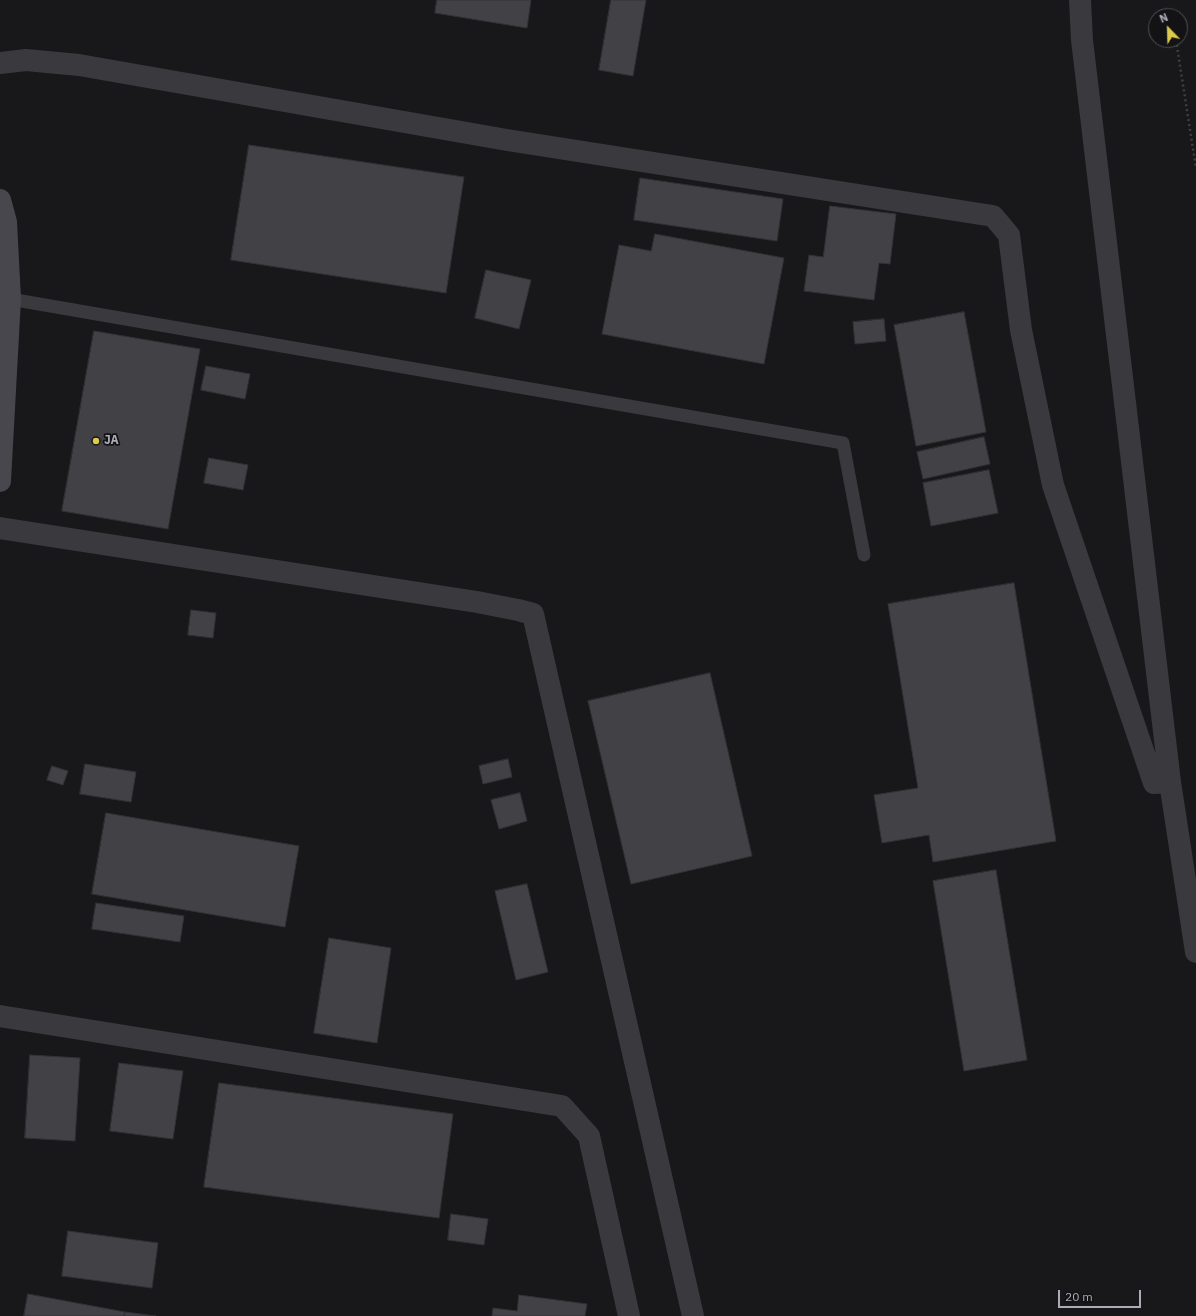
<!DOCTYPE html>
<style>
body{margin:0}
#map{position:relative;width:1196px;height:1316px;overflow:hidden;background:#181719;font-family:"IBM Plex Sans",sans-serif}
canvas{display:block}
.north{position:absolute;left:1148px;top:8px;width:40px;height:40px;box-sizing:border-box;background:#131214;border:1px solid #505055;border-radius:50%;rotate:337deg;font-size:11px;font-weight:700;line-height:16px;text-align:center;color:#abacb7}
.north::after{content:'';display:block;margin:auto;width:14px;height:18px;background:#ddca4b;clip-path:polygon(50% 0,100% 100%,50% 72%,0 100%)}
.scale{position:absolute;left:1058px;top:1290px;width:83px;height:18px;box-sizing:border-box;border:2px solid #abacb7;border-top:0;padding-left:5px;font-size:12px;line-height:14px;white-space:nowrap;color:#abacb7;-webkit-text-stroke:3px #131214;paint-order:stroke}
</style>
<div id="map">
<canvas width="1196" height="1316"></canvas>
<div class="north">N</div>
<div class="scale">20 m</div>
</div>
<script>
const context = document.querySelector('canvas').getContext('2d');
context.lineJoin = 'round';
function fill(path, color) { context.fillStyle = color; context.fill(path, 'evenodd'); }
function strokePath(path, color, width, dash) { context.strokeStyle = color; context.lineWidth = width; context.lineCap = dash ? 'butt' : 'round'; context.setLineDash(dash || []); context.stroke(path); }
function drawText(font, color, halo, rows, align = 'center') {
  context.font = font + ' "IBM Plex Sans",sans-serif'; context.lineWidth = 3.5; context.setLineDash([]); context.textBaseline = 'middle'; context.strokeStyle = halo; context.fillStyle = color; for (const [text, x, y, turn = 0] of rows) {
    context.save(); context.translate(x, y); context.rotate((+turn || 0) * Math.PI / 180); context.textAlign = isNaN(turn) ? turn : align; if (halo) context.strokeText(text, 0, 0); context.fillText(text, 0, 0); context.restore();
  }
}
const building = new Path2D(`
 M437,0H531L527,28L435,13Z
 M611,0H646L633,76L599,70Z
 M249,145L464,177L446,293L231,260Z
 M640,178L783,199L777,241L634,220Z
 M830,206L896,214L890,264L879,263L874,300L804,291L809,255L823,257Z
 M655,234L784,258L764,364L602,334L619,245L651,251Z
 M486,270L531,280L519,329L475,318Z
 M964,312L986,432L916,446L894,325Z
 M884,319L886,341L855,344L853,322Z
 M94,331L200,349L168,529L62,511Z
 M206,366L250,374L245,399L201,390Z
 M984,437L990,464L923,479L917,452Z
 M209,458L248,465L243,490L204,483Z
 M989,470L998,513L931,526L923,483Z
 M1014,583L1056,841L933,862L929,835L882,843L874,795L918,788L888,604Z
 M191,610L216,613L213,638L188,635Z
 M710,673L752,856L631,884L588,701Z
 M508,759L512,777L483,784L479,766Z
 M85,764L136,772L131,802L80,794Z
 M52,766L68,771L63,785L47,780Z
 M520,793L527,821L499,829L491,800Z
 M106,813L299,846L285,927L92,894Z
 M996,870L1027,1060L964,1071L933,881Z
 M527,884L548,972L516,980L495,891Z
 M96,903L184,916L180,942L92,929Z
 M329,938L391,948L377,1043L314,1033Z
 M30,1055L80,1058L75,1141L25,1138Z
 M119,1063L183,1071L173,1139L110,1131Z
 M219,1083L453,1114L439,1218L204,1187Z
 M451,1214L488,1219L484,1245L448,1240Z
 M68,1231L158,1243L152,1288L62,1276Z
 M28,1294L125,1312L124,1316H24Z
 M519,1295L587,1304L585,1316H492L493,1308L517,1311Z
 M125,1312L156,1316H124Z`);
const path = new Path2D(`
 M1176,40L1196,168`);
const lane = new Path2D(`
 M10,299L843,443L864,555`);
const street = new Path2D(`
 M1080,0L1082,40L1170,782L1196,952
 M0,63L26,60L79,65L507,140L993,216L1009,235L1021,330L1053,485L1154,783L1170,782
 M0,528L477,602L518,610L533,614L693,1316
 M0,1016L562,1106L589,1136L629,1316`);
const secondary = new Path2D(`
 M0,200L6,222L10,299L0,481`);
const markers = [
 [96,441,4,"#ddca4b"]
];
const poiNames = [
 ["JA",104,441]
];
fill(building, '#424146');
strokePath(building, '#323235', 1);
strokePath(path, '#3f3f44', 2.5, [2, 3]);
strokePath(lane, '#39393e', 13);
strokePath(street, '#39393e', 22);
strokePath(secondary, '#47474d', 22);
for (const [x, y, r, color] of markers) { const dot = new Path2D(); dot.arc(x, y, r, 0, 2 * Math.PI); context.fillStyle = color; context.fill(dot); strokePath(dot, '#131214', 1.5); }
drawText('bold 12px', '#abacb7', '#131214', poiNames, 'left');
</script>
